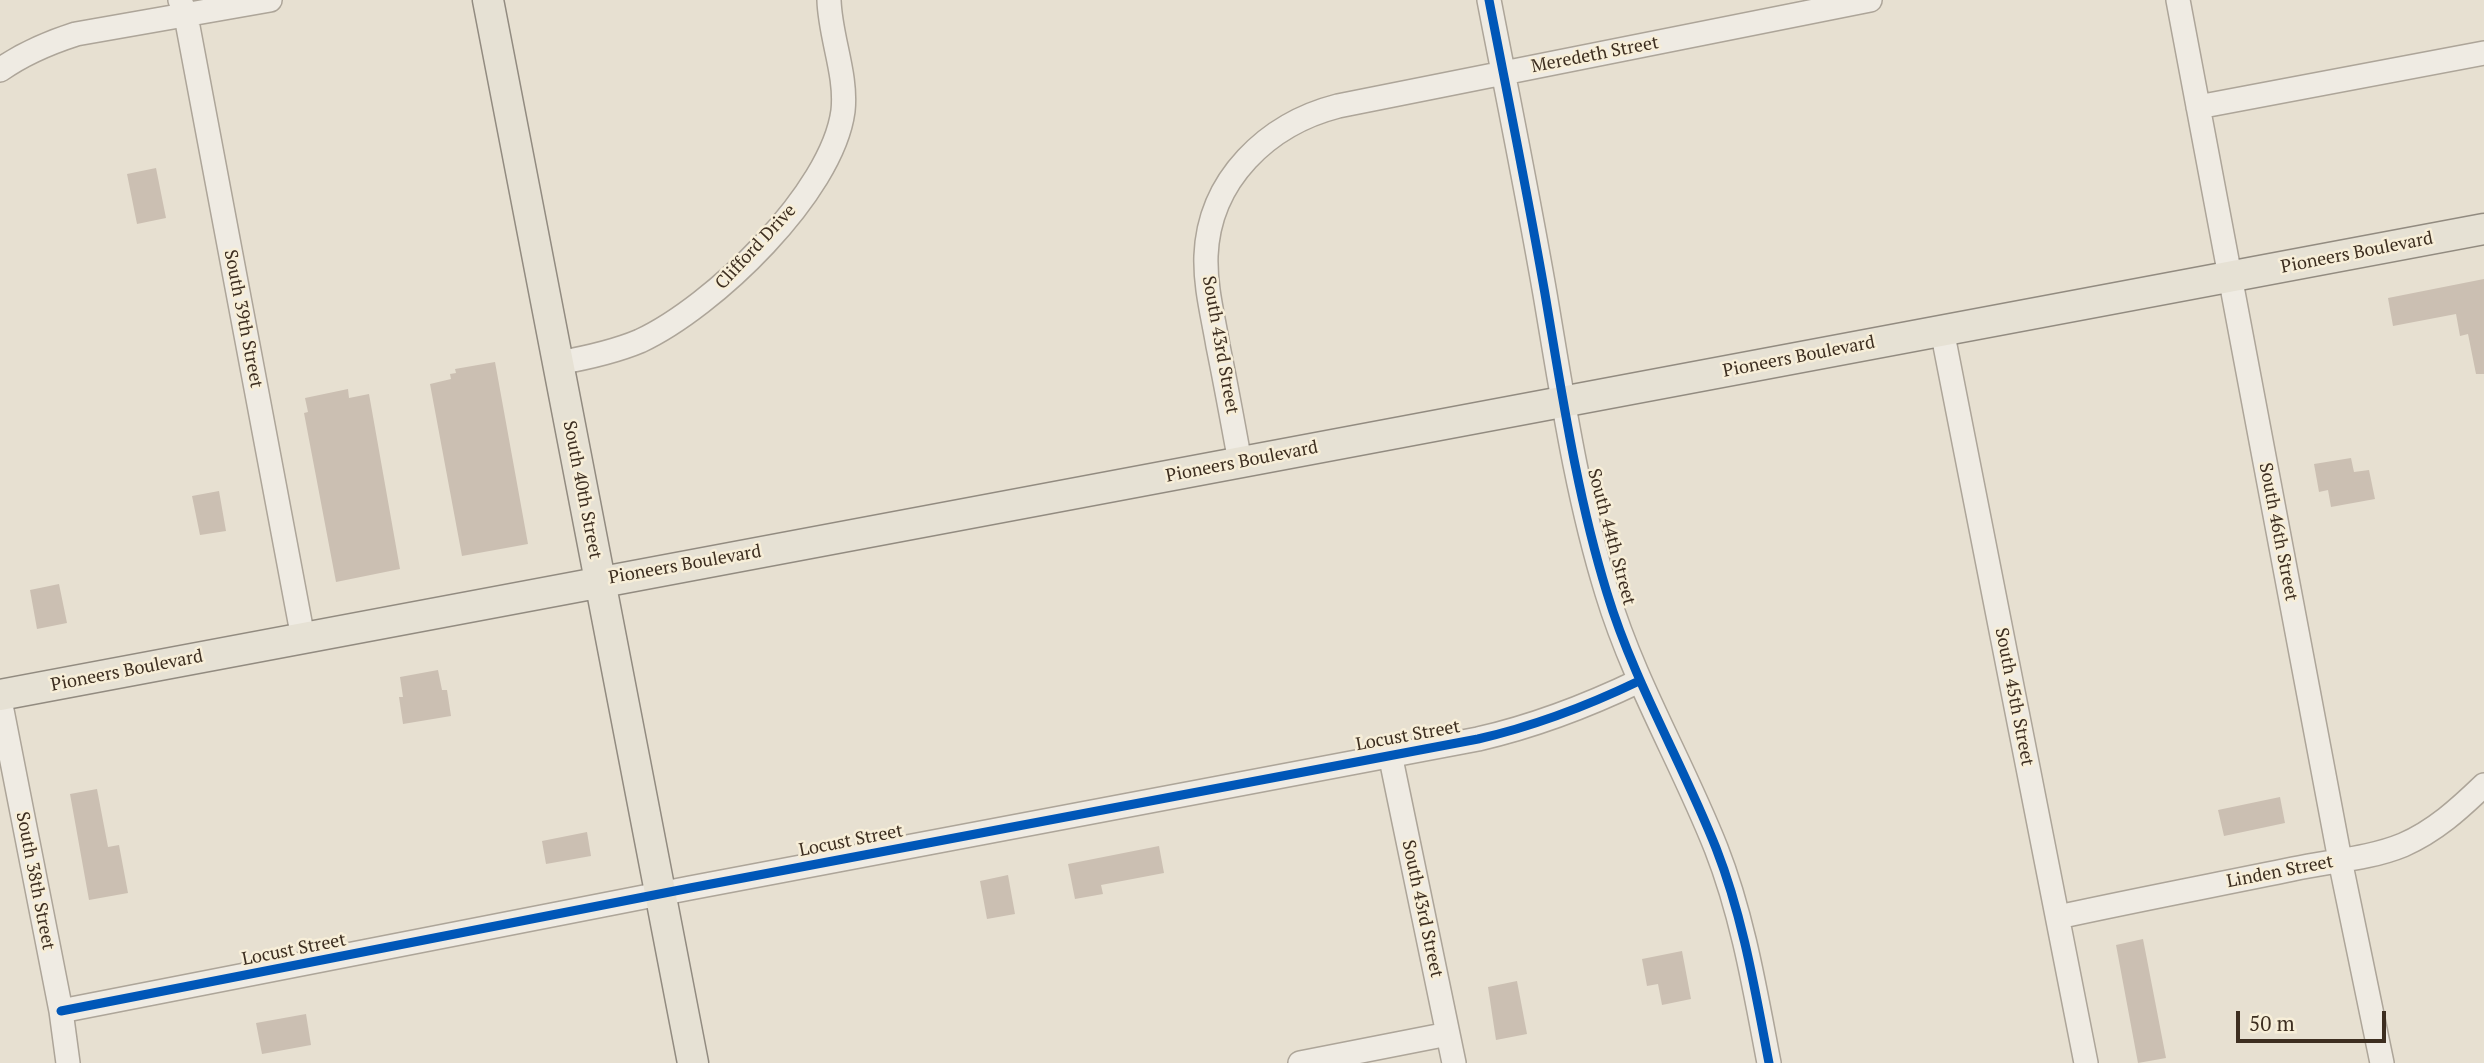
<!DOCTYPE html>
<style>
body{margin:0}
#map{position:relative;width:2484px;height:1063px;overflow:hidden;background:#e7e0d1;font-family:"PT Serif",serif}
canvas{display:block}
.scale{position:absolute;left:2236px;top:1011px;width:150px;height:32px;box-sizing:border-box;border:4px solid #3d2e20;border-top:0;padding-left:9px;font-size:21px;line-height:24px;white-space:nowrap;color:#3d2e20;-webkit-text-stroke:5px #f7eed8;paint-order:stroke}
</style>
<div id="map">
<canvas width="2484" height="1063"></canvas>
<div class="scale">50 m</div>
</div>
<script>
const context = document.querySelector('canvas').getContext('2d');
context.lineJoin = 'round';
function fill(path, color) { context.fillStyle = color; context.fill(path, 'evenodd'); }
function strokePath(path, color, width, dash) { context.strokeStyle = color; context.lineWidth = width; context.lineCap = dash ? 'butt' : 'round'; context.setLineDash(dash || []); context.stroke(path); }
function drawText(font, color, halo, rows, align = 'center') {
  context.font = font + ' "PT Serif",serif'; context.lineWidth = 5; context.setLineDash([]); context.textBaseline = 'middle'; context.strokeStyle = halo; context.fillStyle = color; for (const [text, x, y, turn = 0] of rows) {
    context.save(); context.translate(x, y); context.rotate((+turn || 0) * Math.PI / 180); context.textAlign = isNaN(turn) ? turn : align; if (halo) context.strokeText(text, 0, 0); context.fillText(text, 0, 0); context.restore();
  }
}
const building = new Path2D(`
 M156,168L166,218L137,224L127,174Z
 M2484,279V374H2476L2468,334L2460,336L2456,314L2393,326L2388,298Z
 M495,362L528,544L462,556L430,384L451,379L450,374L456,373L455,369Z
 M348,389L349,398L369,394L400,569L336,582L304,413L308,412L305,398Z
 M2351,458L2354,472L2369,470L2375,499L2331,507L2328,490L2319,492L2314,464Z
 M219,491L226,531L200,535L192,496Z
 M59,584L67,623L37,629L30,590Z
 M438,670L442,690H447L451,716L403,724L399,697H403L400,677Z
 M97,789L108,847L119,845L128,893L89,900L70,794Z
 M2280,797L2285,823L2224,836L2218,810Z
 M587,832L591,856L546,864L542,841Z
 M1159,846L1164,873L1101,885L1103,894L1075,899L1068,864Z
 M1008,875L1015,914L987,919L980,881Z
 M2143,939L2166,1058L2138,1063L2116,945Z
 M1682,951L1691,999L1662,1005L1658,984L1647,986L1642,959Z
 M1517,981L1527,1034L1496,1040L1488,987Z
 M306,1014L311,1045L262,1054L256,1023Z`);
const minor = new Path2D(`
 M180,0L186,16L303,638
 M1489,0C1508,98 1528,196 1545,294C1562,394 1577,496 1607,593C1634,682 1682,762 1716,848C1743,917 1755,990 1769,1063
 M2178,0L2340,860L2382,1063
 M0,70C24,53 48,43 76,34L270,0
 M2198,107L2484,53
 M1942,330L2086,1063
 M558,363C586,358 614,352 640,341C713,307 832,193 843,111C847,74 830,37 829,0
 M1240,462C1233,424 1226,385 1218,346C1213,316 1205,287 1206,256C1209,179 1268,124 1338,106L1870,0
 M0,700L61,1011L68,1063
 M1390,754L1454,1063
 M2058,917C2136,900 2215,885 2293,869C2329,861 2369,859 2403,845C2435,831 2459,809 2484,785
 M61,1011L690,888L1478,739C1535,726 1587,706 1639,681
 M1300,1063L1448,1034`);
const major = new Path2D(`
 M488,0L693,1063
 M0,695L2484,229`);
const cycleway = new Path2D(`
 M1489,0C1508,98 1528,196 1545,294C1562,394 1577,496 1607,593C1634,682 1682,762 1716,848C1743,917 1755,990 1769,1063
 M61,1011L690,888L1478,739C1535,726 1587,706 1639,681`);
const streetNames = [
 ["Meredeth Street",1595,55,-11],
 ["Clifford Drive",756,247,-47],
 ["Pioneers Boulevard",2357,253,-11],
 ["South 39th Street",243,319,79],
 ["South 43rd Street",1220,345,80],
 ["Pioneers Boulevard",1799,357,-11],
 ["Pioneers Boulevard",1242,462,-11],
 ["South 40th Street",582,490,79],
 ["South 46th Street",2278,532,79],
 ["South 44th Street",1611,537,75],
 ["Pioneers Boulevard",685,565,-10],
 ["Pioneers Boulevard",127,671,-11],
 ["South 45th Street",2014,697,79],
 ["Locust Street",1408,736,-10],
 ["Locust Street",851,841,-11],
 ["Linden Street",2280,872,-11],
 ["South 38th Street",35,881,79],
 ["South 43rd Street",1422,909,78],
 ["Locust Street",294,950,-11]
];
fill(building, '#cbbfb2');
strokePath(minor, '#ada599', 26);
strokePath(major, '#928b80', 33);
strokePath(minor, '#efebe3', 23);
strokePath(major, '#e6e1d4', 30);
strokePath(cycleway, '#0057b8', 9);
drawText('18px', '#3d2e20', '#f7eed8', streetNames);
</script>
